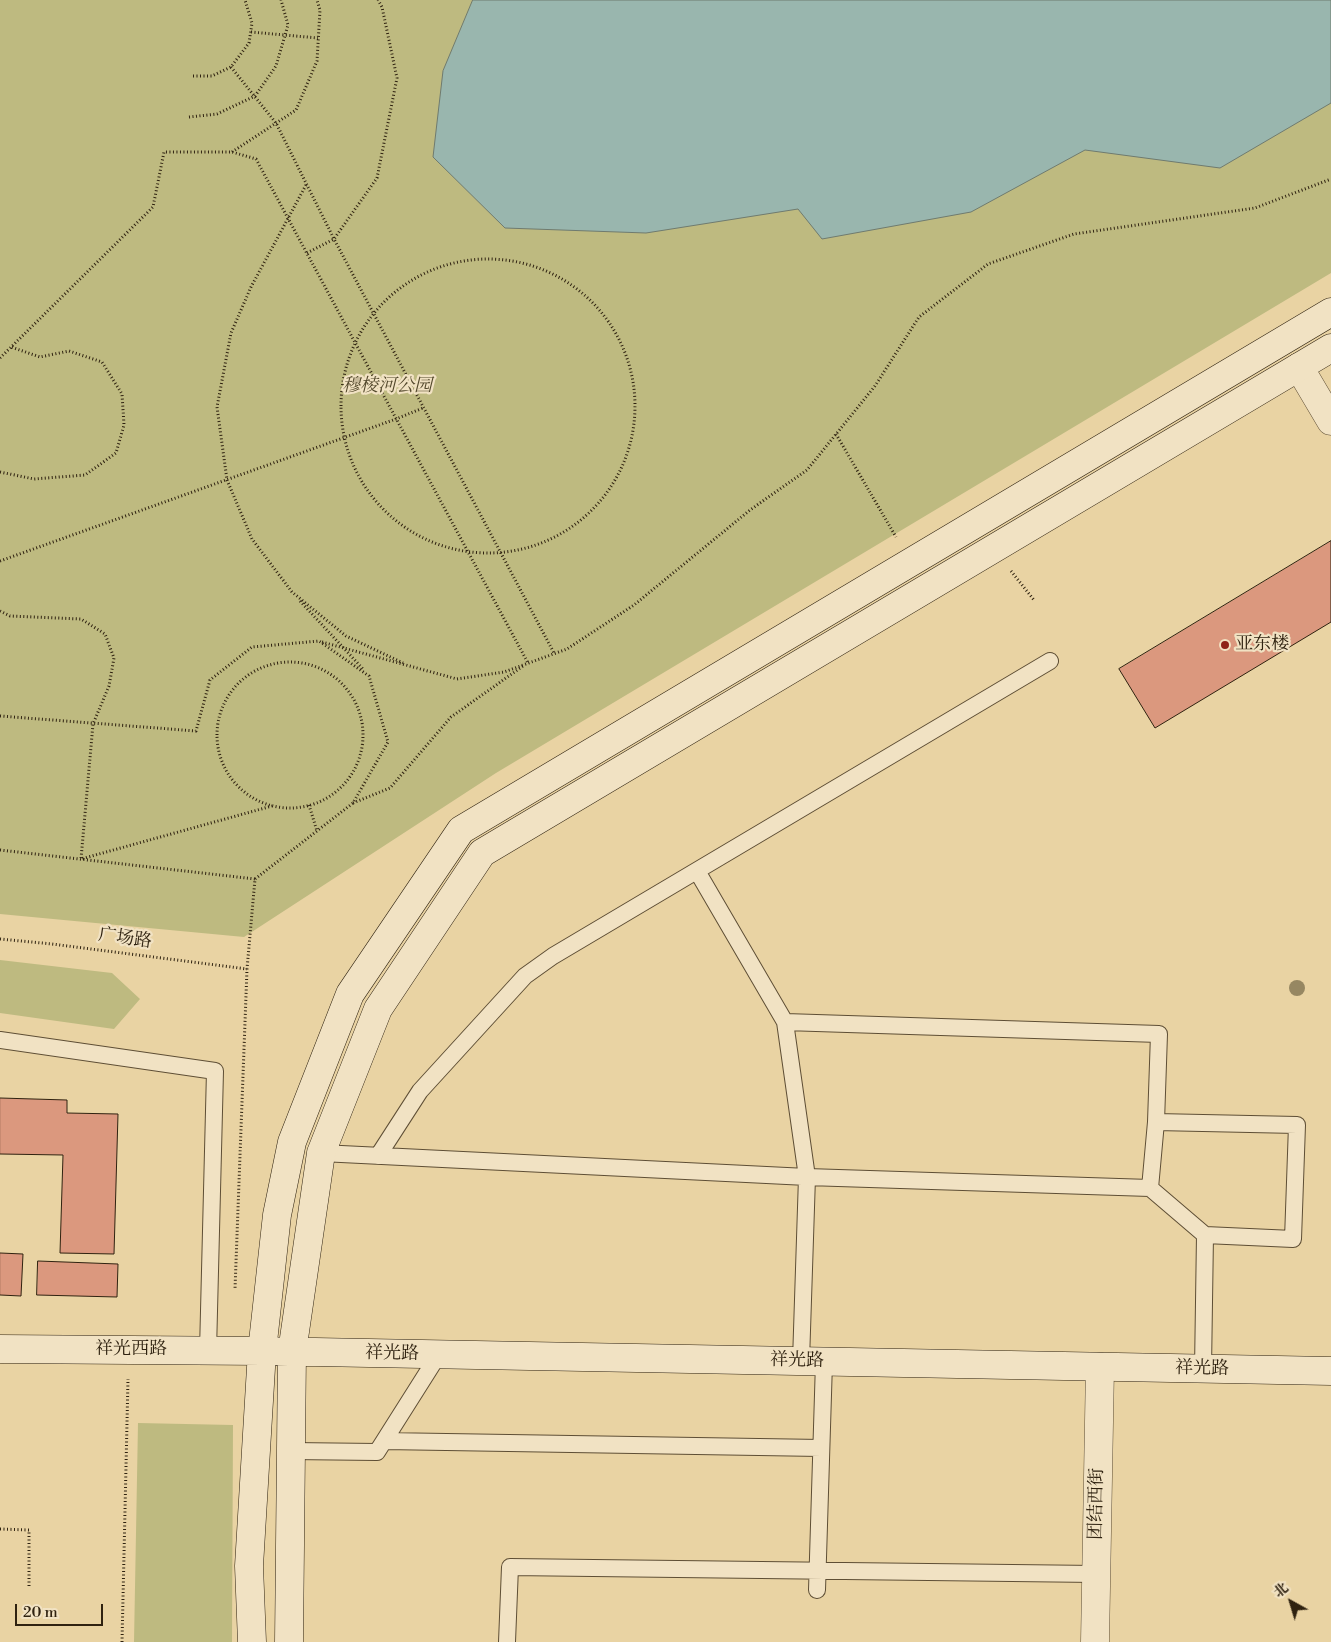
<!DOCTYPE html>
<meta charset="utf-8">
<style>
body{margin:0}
#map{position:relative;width:1331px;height:1642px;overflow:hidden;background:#e9d3a3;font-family:"Libre Bodoni","Noto Serif SC",serif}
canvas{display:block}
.north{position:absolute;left:1266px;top:1577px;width:50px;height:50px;-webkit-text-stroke:4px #f1e2c3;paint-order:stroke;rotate:321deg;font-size:14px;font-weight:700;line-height:20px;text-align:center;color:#2f2210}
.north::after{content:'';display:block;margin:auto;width:18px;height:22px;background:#2f2210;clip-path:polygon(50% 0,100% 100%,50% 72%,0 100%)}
.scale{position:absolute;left:15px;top:1604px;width:88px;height:22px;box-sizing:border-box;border:2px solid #2f2210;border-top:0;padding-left:6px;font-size:15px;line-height:18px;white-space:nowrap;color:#2f2210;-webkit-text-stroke:4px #f1e2c3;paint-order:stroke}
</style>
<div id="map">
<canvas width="1331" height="1642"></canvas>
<div class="north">北</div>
<div class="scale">20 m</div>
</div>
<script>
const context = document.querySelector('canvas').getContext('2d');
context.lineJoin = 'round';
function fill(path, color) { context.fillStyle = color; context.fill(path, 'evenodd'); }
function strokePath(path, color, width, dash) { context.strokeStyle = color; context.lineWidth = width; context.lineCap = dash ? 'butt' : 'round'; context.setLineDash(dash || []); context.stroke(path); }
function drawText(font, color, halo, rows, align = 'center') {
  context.font = font + ' "Libre Bodoni","Noto Serif SC",serif'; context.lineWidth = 4.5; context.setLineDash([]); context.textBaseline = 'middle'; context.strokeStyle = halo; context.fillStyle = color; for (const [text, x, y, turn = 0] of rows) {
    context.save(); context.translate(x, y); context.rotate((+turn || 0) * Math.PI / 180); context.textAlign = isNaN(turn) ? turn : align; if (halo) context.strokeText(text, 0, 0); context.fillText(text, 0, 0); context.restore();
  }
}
const green = new Path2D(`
 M0,0H1331V273L496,773L244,937L0,914Z
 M0,960L112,973L140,999L114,1029L0,1013Z
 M138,1423L233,1425L232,1642H134Z`);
const water = new Path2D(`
 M473,0H1331V103L1220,168L1085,150L971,212L822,239L798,209L646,233L505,228L433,157L443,71Z`);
const building = new Path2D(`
 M1331,541V622L1155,728L1119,669Z
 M0,1098L67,1100V1113L118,1114L114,1254L60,1253L63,1155L0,1154Z
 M0,1253L23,1254L21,1296L0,1295Z
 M38,1261L118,1264L117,1297L37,1295Z`);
const path = new Path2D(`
 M251,32L318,38
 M231,67L276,123L334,239L554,653
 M193,76H212L231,67L249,43L252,23L245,0
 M189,117L217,114L255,96L276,66L288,25L281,0
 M232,152L296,110L317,61L320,10L317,0
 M306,185L251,287L231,333L217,407L227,480L252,539L292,592L346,636L403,663
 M307,253L334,239L377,178L397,78L382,7L378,0
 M341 406a147 147 0 1 1 294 0a147 147 0 1 1-294 0Z
 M0,358L153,207L164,152H232L256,159L528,663
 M836,434L896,537
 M0,472L34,479L85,475L116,453L124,425L122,394L102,362L69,351L40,357L11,347
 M0,561L396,419L423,408
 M1011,571L1034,600
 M300,601L364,670
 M0,611L10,616L81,619L105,634L114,658L109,686L93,724L81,859L272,806
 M322,642L457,679L504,672L567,649L634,605L750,510L807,470L875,386L919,317L988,264L1074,234L1255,208L1331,179
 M217 735a73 73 0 1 1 146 0a73 73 0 1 1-146 0Z
 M0,716L196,731L210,680L252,647L319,641L369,676L388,742L353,803L255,879L247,969L235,1289
 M353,803L390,788L451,717L523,666
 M309,805L317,831
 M0,850L255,879
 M0,939L52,944L247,969
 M0,1529L29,1530V1587
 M122,1642L128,1379`);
const lane = new Path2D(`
 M697,871L785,1022L807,1177L1150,1188L1205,1235L1293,1239L1297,1125L1156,1122L1150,1188
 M785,1022L1159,1034L1156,1122
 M0,1040L215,1071L208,1351
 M321,1153L807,1177L801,1361
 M378,1156L420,1091L525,976L553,956L1050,661
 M1203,1369L1205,1235
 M384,1441L821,1448
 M291,1451L377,1452L439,1354
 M817,1590L824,1362
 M507,1642L510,1567L1096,1574`);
const street = new Path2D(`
 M1299,367L1331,421
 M1095,1642L1100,1367`);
const secondary = new Path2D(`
 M0,1349L262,1351L1331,1371
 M252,1642L249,1566L262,1351L277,1215L292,1142L350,994L461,830L1331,312
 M289,1642L292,1352L321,1153L378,1009L482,853L1331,348`);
const trees = [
 [1297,988]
];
const markers = [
 [1225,645,5,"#8f2418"]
];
const parkNames = [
 ["穆棱河公园",387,387]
];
const poiNames = [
 ["亚东楼",1235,645]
];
const streetNames = [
 ["广场路",125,939,8],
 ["祥光西路",131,1350],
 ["祥光路",392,1354,1],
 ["祥光路",797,1361,1],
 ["祥光路",1202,1369,1],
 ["团结西街",1097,1504,-89]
];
fill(green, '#beba80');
fill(water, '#99b6ae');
strokePath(water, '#6f7b6f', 1);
fill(building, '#db987e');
strokePath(building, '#2f2210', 1);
strokePath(lane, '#5e4e35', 18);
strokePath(street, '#5e4e35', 29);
strokePath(secondary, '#2f2210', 29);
strokePath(path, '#2f2210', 3, [1, 2.5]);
strokePath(lane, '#f1e2c3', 16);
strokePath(street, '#f1e2c3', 28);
strokePath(secondary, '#f1e2c3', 28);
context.fillStyle = '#968762';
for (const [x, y] of trees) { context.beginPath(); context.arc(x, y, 8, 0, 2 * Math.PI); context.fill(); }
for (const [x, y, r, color] of markers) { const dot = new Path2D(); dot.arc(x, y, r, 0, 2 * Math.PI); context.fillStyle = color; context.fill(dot); strokePath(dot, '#f1e2c3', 2); }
drawText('italic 18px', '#53482c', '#f1e2c3', parkNames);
drawText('18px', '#2f2210', '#f1e2c3', poiNames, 'left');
drawText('18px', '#2f2210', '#f1e2c3', streetNames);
</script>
